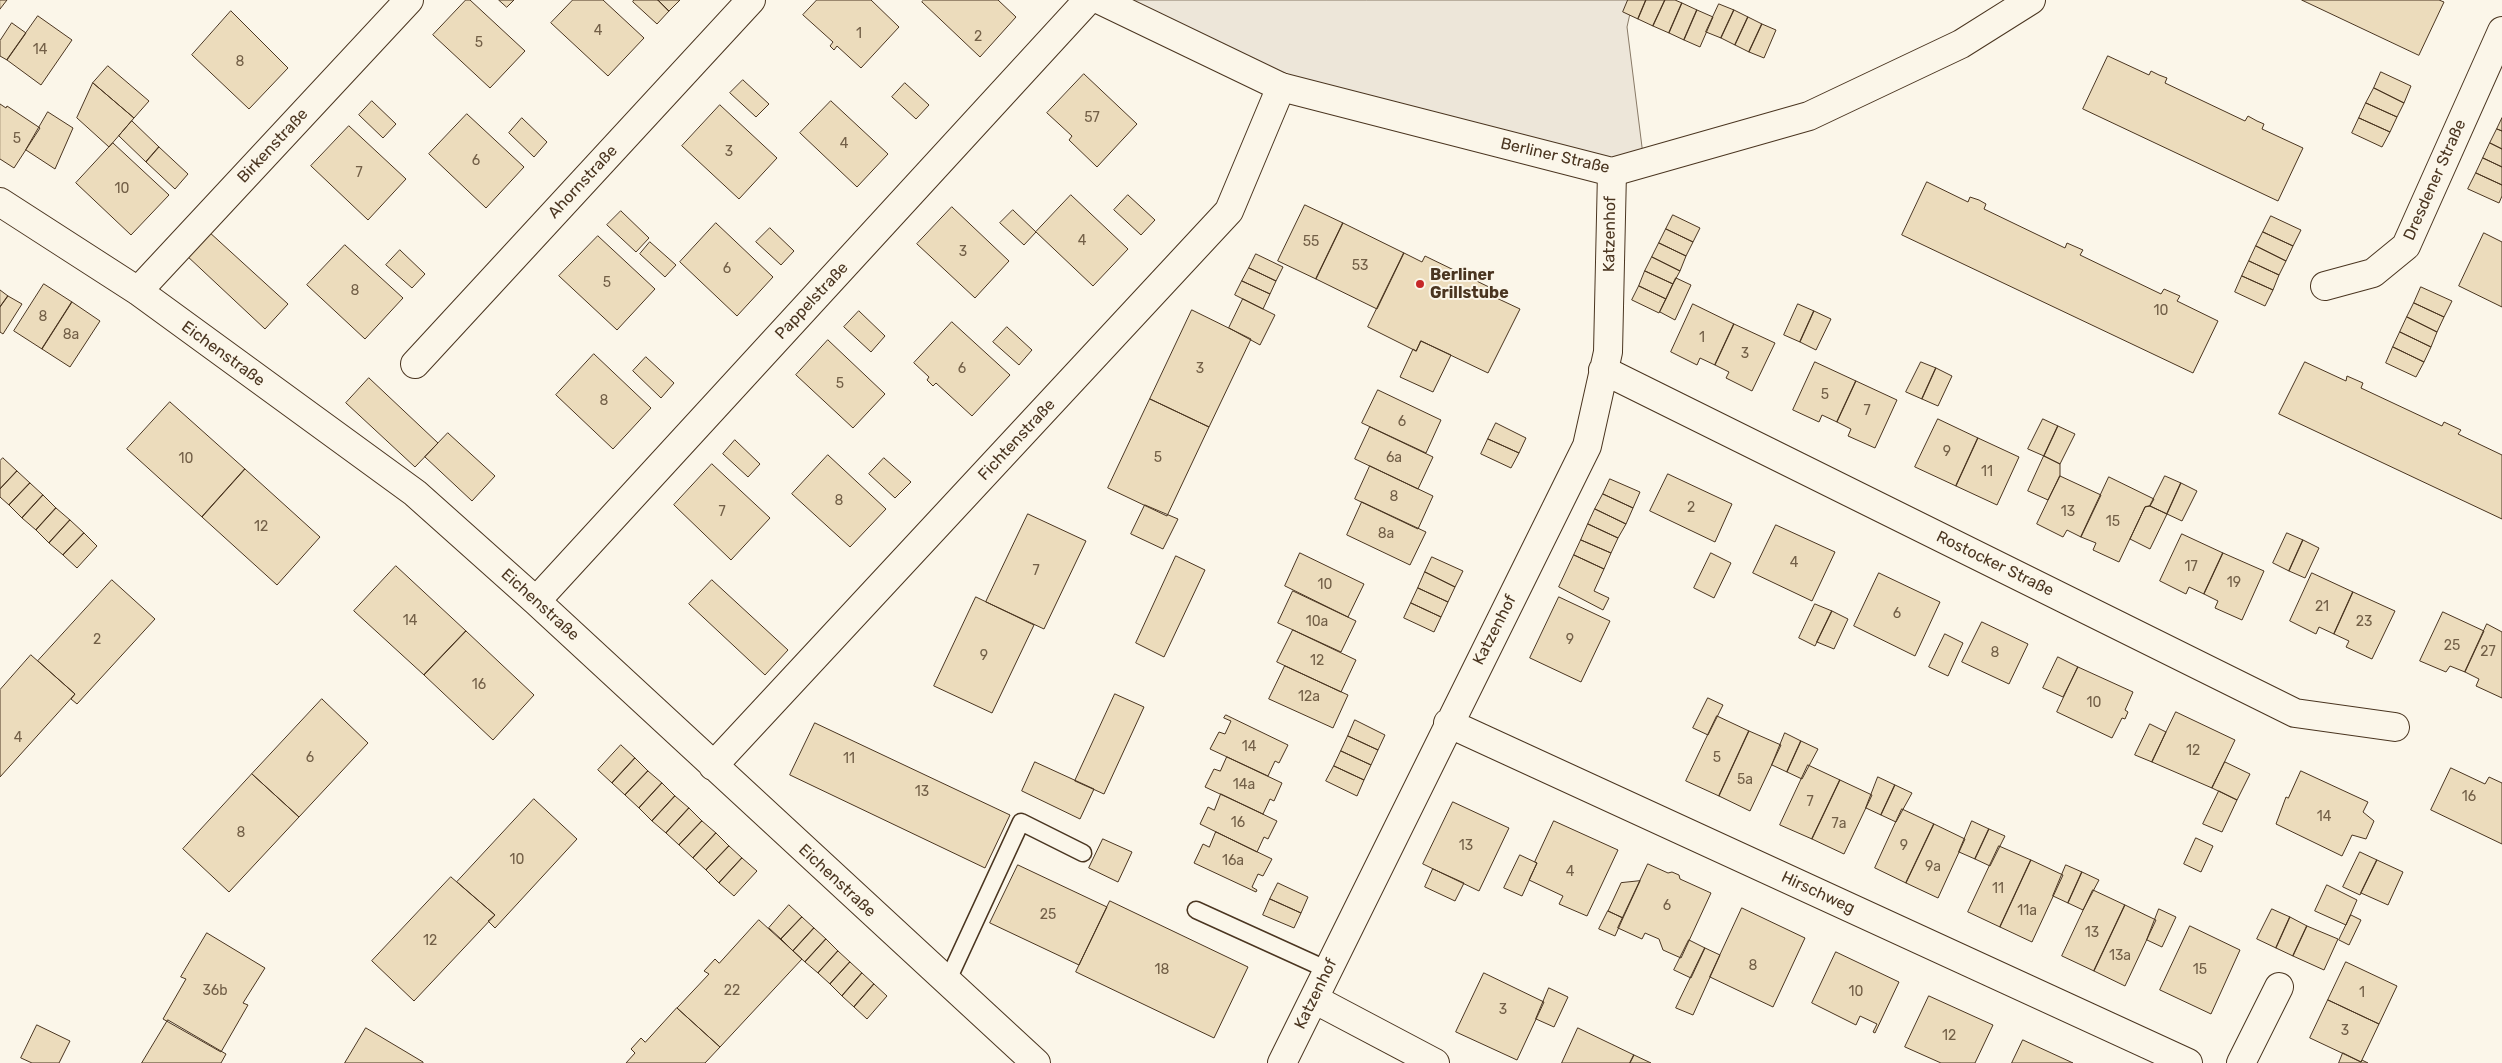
<!DOCTYPE html>
<meta charset="utf-8">
<style>
body{margin:0}
canvas{display:block;background:#fbf6e9}
</style>
<canvas width="2502" height="1063"></canvas>
<script>
const context = document.querySelector('canvas').getContext('2d');
context.lineJoin = 'round';
function fill(path, color) { context.fillStyle = color; context.fill(path, 'evenodd'); }
function strokePath(path, color, width, dash) { context.strokeStyle = color; context.lineWidth = width; context.lineCap = dash ? 'butt' : 'round'; context.setLineDash(dash || []); context.stroke(path); }
function drawText(font, color, halo, rows, align = 'center') {
  context.font = font + ' Rubik,sans-serif'; context.lineWidth = 4; context.setLineDash([]); context.textBaseline = 'middle'; context.strokeStyle = halo; context.fillStyle = color; for (const [text, x, y, turn = 0] of rows) {
    context.save(); context.translate(x, y); context.rotate((+turn || 0) * Math.PI / 180); context.textAlign = isNaN(turn) ? turn : align; if (halo) context.strokeText(text, 0, 0); context.fillText(text, 0, 0); context.restore();
  }
}
const green = new Path2D(`
 M1100,0H1633L1627,27L1644,163L1612,172L1281,87Z`);
const building = new Path2D(`
 M0,0H7L0,9Z
 M466,0H470L525,51L490,88L433,35Z
 M499,0H514L507,7Z
 M573,0H603L644,38L608,76L551,23Z
 M634,0H658L669,11L657,24L633,2Z
 M658,0H680L669,11Z
 M817,0H871L899,27L861,68L837,46L834,50L830,46L833,42L803,15Z
 M924,0H998L1016,17L980,57L922,2Z
 M1628,0H1646L1638,19L1623,12Z
 M1646,0H1665L1653,26L1638,19Z
 M1665,0H1675L1682,3L1669,33L1653,26Z
 M2302,0H2439L2444,2L2419,55Z
 M1682,3L1697,10L1684,40L1669,33Z
 M1719,4L1734,10L1721,38L1706,32Z
 M1697,10L1713,17L1700,47L1684,40Z
 M1734,10L1748,17L1735,45L1721,38Z
 M231,11L288,68L249,109L192,55Z
 M38,16L72,40L41,85L7,60Z
 M1748,17L1762,24L1749,52L1735,45Z
 M12,23L26,33L7,60L0,56V41Z
 M1762,24L1776,30L1764,58L1749,52Z
 M2108,56L2149,75L2151,71L2159,75L2167,78L2165,83L2245,121L2248,116L2257,121L2264,124L2262,129L2303,148L2278,201L2083,109Z
 M108,66L149,101L134,118L93,83Z
 M2381,72L2411,86L2404,103L2374,88Z
 M1084,74L1137,124L1097,167L1069,140L1072,136L1047,113Z
 M743,80L769,104L756,117L730,93Z
 M93,83L134,118L109,147L77,118Z
 M905,83L929,105L916,119L892,97Z
 M2374,88L2404,103L2397,117L2366,103Z
 M372,101L396,124L383,138L359,115Z
 M831,101L888,154L857,187L800,133Z
 M2366,103L2397,117L2390,132L2359,118Z
 M0,104L6,108L7,106L40,128L14,168L0,159Z
 M720,105L777,158L739,199L682,146Z
 M48,112L73,128L55,169L26,150Z
 M467,114L524,167L486,208L429,154Z
 M522,118L547,142L534,157L509,133Z
 M2359,118L2390,132L2382,147L2352,133Z
 M2502,118V131L2497,129Z
 M132,121L159,147L146,162L119,136Z
 M349,126L406,179L368,220L311,166Z
 M2497,129L2502,131V149L2490,143Z
 M113,143L169,195L131,235L76,183Z
 M2490,143L2502,149V167L2483,158Z
 M159,147L188,174L175,189L146,162Z
 M2483,158L2502,167V185L2476,173Z
 M2476,173L2502,185V196L2499,203L2468,189Z
 M1927,182L1968,202L1970,197L1979,200L1986,204L1984,209L2065,248L2067,243L2083,250L2080,255L2161,294L2164,289L2180,296L2177,301L2218,321L2193,373L1902,235Z
 M1071,195L1128,249L1093,286L1036,232Z
 M1128,195L1155,220L1141,235L1114,210Z
 M1305,205L1343,223L1316,279L1278,261Z
 M952,207L1009,261L975,298L917,244Z
 M1013,210L1036,232L1024,245L1000,223Z
 M621,211L649,238L636,252L607,225Z
 M1673,215L1700,228L1693,242L1666,229Z
 M2271,216L2301,230L2293,246L2263,232Z
 M716,223L773,277L737,316L680,262Z
 M1343,223L1404,253L1377,309L1316,279Z
 M770,228L794,251L781,265L756,242Z
 M1666,229L1693,242L1686,256L1659,243Z
 M208,231L288,304L265,329L186,255Z
 M2263,232L2293,246L2286,261L2256,246Z
 M2484,233L2502,242V307L2459,286Z
 M598,236L655,289L617,330L559,276Z
 M650,242L676,265L665,277L640,254Z
 M1659,243L1686,256L1680,271L1652,257Z
 M345,245L403,298L365,339L307,285Z
 M2256,246L2286,261L2279,275L2249,261Z
 M400,250L425,274L412,288L386,265Z
 M1404,253L1422,262L1425,256L1491,288L1488,294L1520,309L1488,373L1421,341L1416,351L1368,327Z
 M1256,254L1283,267L1276,281L1249,268Z
 M1652,257L1680,271L1673,284L1645,271Z
 M2249,261L2279,275L2273,290L2242,276Z
 M1249,268L1276,281L1270,294L1242,281Z
 M1645,271L1673,284L1666,299L1639,286Z
 M2242,276L2273,290L2265,306L2235,292Z
 M1676,278L1691,285L1675,320L1660,312Z
 M1242,281L1270,294L1263,309L1235,295Z
 M44,284L72,302L42,349L14,331Z
 M1639,286L1666,299L1659,313L1632,300Z
 M2421,287L2452,301L2444,317L2414,303Z
 M0,290L8,296L0,307Z
 M8,296L22,304L3,334L0,332V307Z
 M1243,299L1275,315L1260,345L1229,328Z
 M72,302L100,321L70,367L42,349Z
 M2414,303L2444,317L2437,332L2407,317Z
 M1693,304L1734,324L1715,365L1700,358L1697,365L1671,352Z
 M1798,304L1814,311L1800,342L1784,335Z
 M1192,310L1251,339L1209,427L1150,399Z
 M859,311L885,336L871,352L844,327Z
 M1814,311L1831,319L1816,350L1800,342Z
 M2407,317L2437,332L2431,347L2400,332Z
 M952,322L1010,375L972,416L936,383L933,386L927,380L929,377L914,363Z
 M1734,324L1775,343L1752,391L1726,378L1729,372L1715,365Z
 M1007,327L1032,350L1019,365L993,342Z
 M2400,332L2431,347L2424,362L2393,347Z
 M828,340L885,394L853,428L796,375Z
 M1421,341L1451,355L1433,392L1400,377L1413,349L1416,351Z
 M2393,347L2424,362L2416,377L2386,363Z
 M594,354L651,408L613,449L556,395Z
 M646,357L674,383L661,398L633,371Z
 M1815,362L1856,381L1837,422L1822,415L1819,422L1793,410Z
 M1921,362L1936,368L1922,399L1906,392Z
 M2305,362L2346,381L2347,376L2363,383L2361,388L2442,426L2444,422L2461,430L2458,434L2502,455V519L2279,414Z
 M1936,368L1952,376L1938,406L1922,399Z
 M369,378L438,443L415,467L346,403Z
 M1856,381L1897,400L1875,448L1848,436L1851,429L1837,422Z
 M1378,390L1441,420L1426,453L1362,423Z
 M1150,399L1209,427L1167,516L1108,488Z
 M170,402L245,469L202,517L127,449Z
 M1938,419L1978,438L1956,486L1915,467Z
 M2043,419L2058,426L2044,456L2028,449Z
 M1496,423L1526,438L1519,453L1488,439Z
 M2058,426L2075,434L2060,464L2044,456Z
 M1370,427L1433,457L1418,489L1355,459Z
 M448,433L495,476L472,501L425,457Z
 M1978,438L2019,457L1997,505L1956,486Z
 M1488,439L1519,453L1511,468L1481,454Z
 M735,440L760,464L748,477L723,454Z
 M828,455L886,509L850,547L792,494Z
 M2044,456L2060,464V476L2048,500L2028,491Z
 M3,458L17,471L0,489V461Z
 M884,458L911,482L895,498L869,474Z
 M712,464L770,518L731,560L674,505Z
 M1370,466L1433,496L1418,529L1355,499Z
 M245,469L320,537L277,585L202,517Z
 M17,471L30,483L9,505L0,497V489Z
 M1668,474L1732,504L1715,542L1650,511Z
 M2060,476L2101,495L2081,537L2067,530L2063,537L2037,524Z
 M2165,476L2181,483L2167,514L2150,506Z
 M2109,477L2154,499L2150,506L2145,507L2119,562L2093,550L2096,543L2081,537Z
 M1610,479L1640,492L1633,508L1603,494Z
 M30,483L43,495L22,518L9,505Z
 M2181,483L2197,491L2182,521L2167,514Z
 M1603,494L1633,508L1626,524L1595,509Z
 M43,495L56,508L36,530L22,518Z
 M1362,502L1426,532L1410,565L1347,535Z
 M1145,505L1178,519L1163,549L1131,534Z
 M2150,506L2167,514L2150,549L2130,539L2145,507Z
 M56,508L70,520L49,543L36,530Z
 M1595,509L1626,524L1618,538L1588,524Z
 M1028,514L1086,541L1044,629L986,602Z
 M70,520L84,533L63,555L49,543Z
 M1588,524L1618,538L1611,553L1581,540Z
 M1776,525L1835,552L1812,601L1753,573Z
 M84,533L97,546L77,568L63,555Z
 M2287,533L2303,540L2289,571L2273,563Z
 M2182,534L2223,553L2204,594L2189,587L2186,594L2160,581Z
 M1581,540L1611,553L1604,569L1574,555Z
 M2303,540L2319,548L2305,578L2289,571Z
 M1300,553L1364,584L1348,617L1285,586Z
 M1711,553L1731,563L1714,598L1694,588Z
 M2223,553L2264,571L2242,620L2215,608L2218,601L2204,594Z
 M1574,555L1604,569L1594,591L1609,598L1603,610L1559,587Z
 M1176,556L1205,570L1164,657L1136,643Z
 M1432,557L1463,571L1455,587L1425,572Z
 M396,566L466,631L424,675L354,611Z
 M1425,572L1455,587L1448,602L1418,588Z
 M1879,573L1940,602L1915,656L1854,626Z
 M2312,573L2353,592L2334,634L2319,627L2316,634L2290,621Z
 M112,580L155,619L77,704L71,699L75,694L38,661Z
 M712,580L788,650L765,675L689,604Z
 M1418,588L1448,602L1441,617L1411,603Z
 M1293,591L1356,621L1341,652L1278,623Z
 M2353,592L2395,611L2372,659L2346,647L2349,641L2334,634Z
 M976,597L1034,625L992,713L934,686Z
 M1559,597L1610,621L1581,682L1530,658Z
 M1411,603L1441,617L1434,632L1404,618Z
 M1815,604L1832,611L1815,646L1799,638Z
 M1832,611L1848,619L1834,649L1817,642Z
 M2443,612L2484,631L2465,672L2450,666L2446,672L2420,661Z
 M1982,622L2028,644L2009,684L1962,662Z
 M2487,624L2502,632V698L2476,686L2479,679L2465,672Z
 M1293,630L1356,660L1341,692L1277,662Z
 M466,631L534,695L493,740L424,675Z
 M1945,634L1963,643L1948,676L1929,667Z
 M31,655L75,694L0,777V690Z
 M2058,657L2078,667L2063,697L2043,688Z
 M1285,666L1348,695L1333,728L1269,699Z
 M2078,667L2133,692L2125,710L2128,712L2125,719L2122,718L2112,738L2057,712Z
 M1115,694L1144,707L1104,794L1075,781Z
 M1708,698L1723,705L1708,735L1693,728Z
 M322,699L368,743L299,817L252,774Z
 M2176,712L2235,740L2212,788L2152,762Z
 M1226,715L1288,745L1279,763L1275,761L1268,776L1210,749L1219,732L1225,734L1231,721L1224,718Z
 M1717,716L1749,731L1719,796L1686,781Z
 M1355,720L1385,735L1378,750L1348,736Z
 M815,723L1010,815L985,868L790,775Z
 M2150,724L2166,732L2152,762L2135,755Z
 M1749,731L1781,745L1750,811L1719,796Z
 M1785,733L1801,741L1787,772L1772,765Z
 M1348,736L1378,750L1371,765L1341,751Z
 M1801,741L1818,749L1802,779L1787,772Z
 M621,745L635,758L612,783L598,770Z
 M1341,751L1371,765L1364,780L1334,766Z
 M1227,757L1282,783L1274,801L1270,799L1263,814L1205,787L1214,769L1220,771Z
 M635,758L648,771L625,795L612,783Z
 M1035,762L1094,789L1080,819L1022,791Z
 M2225,762L2250,774L2237,800L2212,788Z
 M1808,765L1840,780L1812,839L1780,825Z
 M1334,766L1364,780L1357,796L1326,781Z
 M2451,768L2485,784L2489,777L2502,783V844L2431,810Z
 M648,771L662,783L639,808L625,795Z
 M2301,771L2368,802L2363,812L2374,821L2366,839L2352,835L2342,856L2276,824L2286,797L2288,798Z
 M252,774L299,817L229,892L183,849Z
 M1878,777L1895,785L1881,815L1866,808Z
 M1840,780L1872,795L1844,854L1812,839Z
 M662,783L675,796L652,821L639,808Z
 M1895,785L1912,793L1896,822L1881,815Z
 M2219,791L2237,800L2222,832L2203,824Z
 M1221,794L1277,821L1268,839L1264,837L1257,852L1200,824L1208,807L1214,810Z
 M675,796L689,808L666,833L652,821Z
 M534,799L577,839L495,928L488,921L495,915L457,882Z
 M1453,802L1509,828L1479,891L1423,864Z
 M689,808L702,821L679,845L666,833Z
 M1902,809L1934,824L1906,883L1875,868Z
 M702,821L716,833L693,858L679,845Z
 M1554,821L1618,850L1587,916L1559,904L1563,896L1529,880L1537,863L1535,862Z
 M1972,821L1989,829L1975,859L1959,852Z
 M1934,824L1965,839L1938,898L1906,883Z
 M1989,829L2005,836L1990,866L1975,859Z
 M1216,832L1272,859L1263,876L1258,874L1252,887L1257,890L1256,892L1194,863L1203,844L1209,847Z
 M716,833L729,846L706,870L693,858Z
 M2196,838L2213,846L2201,872L2184,864Z
 M1103,839L1132,852L1118,882L1089,868Z
 M729,846L742,858L719,883L706,870Z
 M1999,846L2031,860L2000,927L1968,912Z
 M2360,852L2377,860L2360,895L2343,887Z
 M1520,855L1537,863L1522,896L1504,888Z
 M742,858L757,871L734,896L719,883Z
 M2031,860L2063,875L2032,942L2000,927Z
 M2377,860L2403,872L2388,905L2361,893Z
 M1648,864L1668,873L1672,872L1679,875L1680,879L1711,893L1681,958L1663,950L1659,939L1645,933L1642,939L1618,928Z
 M1018,865L1107,907L1079,965L990,923Z
 M2066,865L2082,872L2068,903L2053,896Z
 M1433,869L1464,883L1455,901L1425,887Z
 M2082,872L2099,880L2083,910L2068,903Z
 M451,877L495,915L414,1001L372,961Z
 M1640,881L1623,918L1608,911L1621,883Z
 M1278,883L1308,897L1301,913L1270,899Z
 M2327,885L2357,900L2346,925L2315,911Z
 M2093,890L2125,905L2094,971L2062,956Z
 M1270,899L1301,913L1294,928L1263,915Z
 M1110,901L1248,967L1214,1038L1076,972Z
 M789,905L802,917L781,939L769,928Z
 M2125,905L2156,920L2125,986L2094,971Z
 M1742,908L1805,938L1773,1007L1710,977Z
 M2159,909L2176,917L2162,947L2147,940Z
 M2272,909L2290,917L2276,948L2257,939Z
 M1608,911L1623,918L1615,936L1599,929Z
 M2351,915L2361,920L2349,945L2339,940Z
 M802,917L814,928L793,951L781,939Z
 M2290,917L2307,926L2293,956L2276,948Z
 M759,920L802,959L720,1047L677,1008L709,974L704,971L715,959L719,963Z
 M2190,926L2240,950L2211,1014L2160,990Z
 M2307,926L2338,939L2324,970L2293,956Z
 M814,928L826,939L805,962L793,951Z
 M207,933L265,968L243,1003L248,1005L221,1052L163,1019L186,979L181,977Z
 M826,939L838,951L818,973L805,962Z
 M1689,940L1705,948L1691,978L1674,970Z
 M1705,948L1720,955L1693,1015L1676,1008Z
 M838,951L850,962L830,984L818,973Z
 M1836,952L1899,982L1875,1033L1873,1032L1877,1024L1860,1016L1856,1025L1812,1003Z
 M850,962L862,973L842,996L830,984Z
 M2346,962L2397,986L2379,1024L2328,1000Z
 M862,973L874,984L854,1007L842,996Z
 M1484,973L1544,1002L1517,1060L1456,1032Z
 M874,984L887,996L867,1019L854,1007Z
 M1549,988L1568,997L1554,1027L1536,1019Z
 M1929,996L1993,1025L1975,1063H1941L1905,1047Z
 M2328,1000L2379,1024L2361,1062L2310,1038Z
 M677,1008L720,1047L705,1063H626L635,1053L631,1049L641,1038L645,1042Z
 M168,1020L226,1054L221,1063H142Z
 M37,1025L70,1041L59,1063H32L21,1058Z
 M366,1028L423,1062V1063H345Z
 M1578,1028L1634,1055L1630,1063H1562Z
 M2023,1040L2073,1063H2012Z
 M2343,1053L2361,1062L2362,1060L2368,1063H2339Z
 M1634,1055L1651,1063H1630Z`);
const service = new Path2D(`
 M1196,910L1328,970
 M947,982L1021,822L1083,853`);
const minor = new Path2D(`
 M0,202L138,291L415,493L536,601L1036,1063
 M2325,286L2373,273L2406,246L2502,31
 M138,291L409,0
 M415,364L751,0
 M1603,370L2295,713L2395,727
 M536,601L1088,0
 M1448,723L2188,1063
 M713,766L1229,211L1281,87
 M1314,999L1435,1063
 M1282,1063L1587,446L1608,352L1612,172
 M2241,1063L2279,987`);
const tertiary = new Path2D(`
 M1100,0L1281,87L1612,172L1809,116L1961,44L2031,0`);
const markers = [
 [1420,284,5,"#c62828"]
];
const numberNames = [
 ["4",598,31],
 ["1",859,34],
 ["2",978,37],
 ["5",479,43],
 ["14",40,50],
 ["8",240,62],
 ["57",1092,118],
 ["5",17,139],
 ["4",844,144],
 ["3",729,152],
 ["6",476,161],
 ["7",359,173],
 ["10",122,189],
 ["4",1082,241],
 ["55",1311,242],
 ["3",963,252],
 ["53",1360,266],
 ["6",727,269],
 ["5",607,283],
 ["8",355,291],
 ["10",2161,311],
 ["8",43,317],
 ["8a",71,335],
 ["1",1702,338],
 ["3",1745,354],
 ["6",962,369],
 ["3",1200,369],
 ["5",840,384],
 ["5",1825,395],
 ["8",604,401],
 ["7",1867,411],
 ["6",1402,422],
 ["9",1947,452],
 ["5",1158,458],
 ["6a",1394,458],
 ["10",186,459],
 ["11",1987,472],
 ["8",1394,497],
 ["8",839,501],
 ["2",1691,508],
 ["7",722,512],
 ["13",2068,512],
 ["15",2113,522],
 ["12",261,527],
 ["8a",1386,534],
 ["4",1794,563],
 ["17",2191,567],
 ["7",1036,571],
 ["19",2234,583],
 ["10",1325,585],
 ["21",2322,607],
 ["6",1897,614],
 ["14",410,621],
 ["10a",1317,622],
 ["23",2364,622],
 ["2",97,640],
 ["9",1570,640],
 ["25",2452,646],
 ["27",2488,652],
 ["8",1995,653],
 ["9",984,656],
 ["12",1317,661],
 ["16",479,685],
 ["12a",1309,697],
 ["10",2094,703],
 ["4",18,738],
 ["14",1249,747],
 ["12",2193,751],
 ["6",310,758],
 ["5",1717,758],
 ["11",849,759],
 ["5a",1745,780],
 ["14a",1244,785],
 ["13",922,792],
 ["16",2469,797],
 ["7",1810,802],
 ["14",2324,817],
 ["16",1238,823],
 ["7a",1839,824],
 ["8",241,833],
 ["13",1466,846],
 ["9",1904,846],
 ["10",517,860],
 ["16a",1233,861],
 ["9a",1933,867],
 ["4",1570,872],
 ["11",1998,889],
 ["6",1667,906],
 ["11a",2027,911],
 ["25",1048,915],
 ["13",2092,933],
 ["12",430,941],
 ["13a",2120,956],
 ["8",1753,966],
 ["18",1162,970],
 ["15",2200,970],
 ["36b",215,991],
 ["22",732,991],
 ["10",1856,992],
 ["1",2362,993],
 ["3",1503,1010],
 ["3",2345,1031],
 ["12",1949,1036]
];
const streetNames = [
 ["Birkenstraße",273,146,-47],
 ["Berliner Straße",1555,156,13],
 ["Dresdener Straße",2435,180,-66],
 ["Ahornstraße",583,182,-47],
 ["Katzenhof",1610,234,-89],
 ["Pappelstraße",812,301,-47],
 ["Eichenstraße",223,354,36],
 ["Fichtenstraße",1017,440,-47],
 ["Rostocker Straße",1995,564,26],
 ["Eichenstraße",540,605,42],
 ["Katzenhof",1495,630,-63],
 ["Eichenstraße",837,881,43],
 ["Hirschweg",1818,893,25],
 ["Katzenhof",1316,994,-64]
];
const poiNames = [
 ["Berliner",1430,275],
 ["Grillstube",1430,293]
];
fill(green, '#ede6d9');
strokePath(green, '#887966', 1);
fill(building, '#ecdcbc');
strokePath(building, '#4a3520', 1);
strokePath(service, '#4a3520', 19);
strokePath(minor, '#4a3520', 30);
strokePath(tertiary, '#4a3520', 30);
strokePath(service, '#fbf6e9', 16);
strokePath(minor, '#fbf6e9', 28);
strokePath(tertiary, '#fbf6e9', 28);
for (const [x, y, r, color] of markers) { const dot = new Path2D(); dot.arc(x, y, r, 0, 2 * Math.PI); context.fillStyle = color; context.fill(dot); strokePath(dot, '#fbf6e9', 2); }
drawText('14px', '#725f47', null, numberNames);
drawText('16px', '#4a3520', '#fbf6e9', streetNames);
drawText('bold 16px', '#4a3520', '#fbf6e9', poiNames, 'left');
</script>
